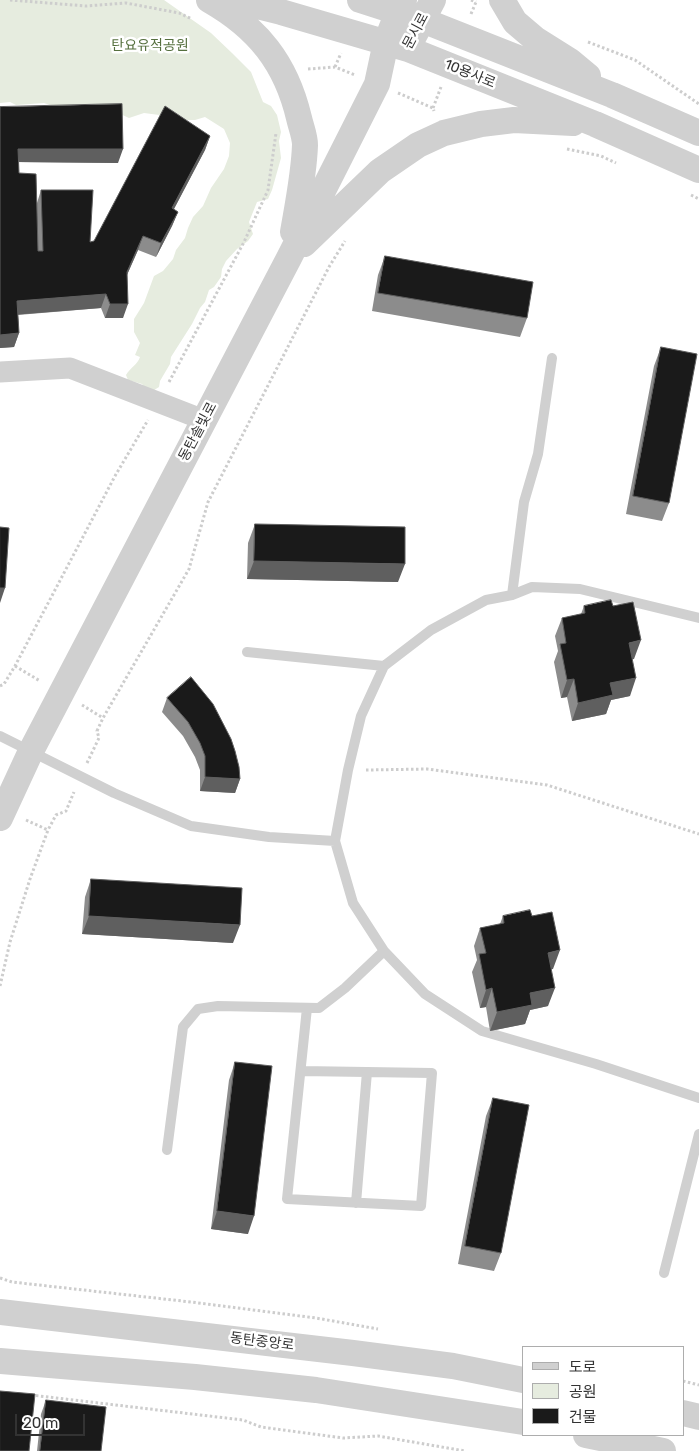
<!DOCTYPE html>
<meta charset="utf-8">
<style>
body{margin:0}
#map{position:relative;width:699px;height:1451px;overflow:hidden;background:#fff;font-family:Rubik,"Noto Sans KR",sans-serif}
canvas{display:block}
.legend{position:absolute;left:522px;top:1346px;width:162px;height:90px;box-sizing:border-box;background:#fff;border:1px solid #adadad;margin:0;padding:6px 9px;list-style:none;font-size:15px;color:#333}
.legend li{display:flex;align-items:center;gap:10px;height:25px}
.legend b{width:25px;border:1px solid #adadad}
.scale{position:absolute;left:15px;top:1414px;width:70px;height:22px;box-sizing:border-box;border:2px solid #333;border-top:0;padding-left:6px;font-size:15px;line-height:18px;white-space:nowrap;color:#333;-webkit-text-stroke:4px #fff;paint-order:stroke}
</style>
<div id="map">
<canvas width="699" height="1451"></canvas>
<ul class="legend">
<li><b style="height:6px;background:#d0d0d0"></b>도로</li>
<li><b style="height:14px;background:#e6ecdf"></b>공원</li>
<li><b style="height:14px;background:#1a1a1a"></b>건물</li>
</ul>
<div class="scale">20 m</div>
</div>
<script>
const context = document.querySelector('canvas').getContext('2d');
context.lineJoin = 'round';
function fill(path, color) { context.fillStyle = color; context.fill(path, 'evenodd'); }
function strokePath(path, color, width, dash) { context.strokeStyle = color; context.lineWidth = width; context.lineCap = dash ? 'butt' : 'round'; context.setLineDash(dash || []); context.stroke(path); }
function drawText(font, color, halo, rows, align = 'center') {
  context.font = font + ' Rubik,"Noto Sans KR",sans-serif'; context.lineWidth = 5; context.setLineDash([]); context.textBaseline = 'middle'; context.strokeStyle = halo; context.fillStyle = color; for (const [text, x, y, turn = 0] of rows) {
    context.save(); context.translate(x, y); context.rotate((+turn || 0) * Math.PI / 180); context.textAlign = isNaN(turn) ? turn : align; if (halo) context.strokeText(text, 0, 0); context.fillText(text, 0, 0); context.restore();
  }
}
const green = new Path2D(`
 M0,0H164L211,33L232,53L251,72L263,102L271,106L277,115L281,132L279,141L281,158L272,190L268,199L257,202L249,222L253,234L248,241L237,249L226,261L222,269L221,277L214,287L209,290L205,302L200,308L192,324L171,357L170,364L160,381L159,387L151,392L145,388L142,384L128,380L126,375C130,368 138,364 140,357L135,355L140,343L134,332V319L144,303L154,276L163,271L173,259L176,250L185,238L188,228L193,217L203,206L211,188L224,169L229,156L230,143L224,129L205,117L195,120H182L167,116L144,113L129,118L116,112L100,108L92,104L70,105L59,108L44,103L16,105L10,102L0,103Z`);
const path = new Path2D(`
 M10,0L86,6L126,3L179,13L192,19
 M471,0L476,2
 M471,14L476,2
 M588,42L635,60L699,104
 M335,67L341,53
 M308,69L335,67L355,75
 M398,93L433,108L434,111
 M433,108L441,87
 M567,149L601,156L616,163
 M691,195L699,199
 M169,382L244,242L268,190L276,133
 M15,666L40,681
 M0,686L4,684L15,666L115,476L148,420
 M82,705L103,718
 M87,763L99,738L97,731L103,718L189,569L208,502L329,267L345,241
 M366,770L427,769L547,785L699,834
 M26,820L48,830
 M0,986L10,942L30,879L48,830L56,815L66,811L74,792
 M0,1278L12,1282L191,1302L316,1318L378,1329
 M683,1381L699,1385
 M31,1395L243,1420L261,1427L343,1438L378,1436L465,1451`);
const service = new Path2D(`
 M512,595L524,502L538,454L552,358
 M699,618L580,589L532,587L512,595L486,600L431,630L384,666L361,716L348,770L335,841L353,903L384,951L425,994L482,1031L596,1064L699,1098
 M247,652L384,666
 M0,736L114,793L191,826L269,837L335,841
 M301,1071L432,1073L421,1206L287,1199L307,1008
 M167,1150L183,1027L198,1009L218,1006L319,1008L345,988L384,951
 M356,1203L367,1072
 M664,1273L699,1134`);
const minor = new Path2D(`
 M0,372L70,368L204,420`);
const tertiary = new Path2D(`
 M209,0C258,28 286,63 299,118C301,127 305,136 305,145C304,174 298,203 293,232
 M233,0L281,12L408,49L595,124L699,170
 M360,0L422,20L612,95L699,133
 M502,0L515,22L535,39L570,61L588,76
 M414,36L433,0
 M304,244L380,171L418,145L444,133L481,124L514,120L573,123
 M0,818L31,751L289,258L377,84L386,42L398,12L404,0
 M0,1312L353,1353L453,1366L523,1380
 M0,1361L195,1377L316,1390L523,1422
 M683,1413L699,1417
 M586,1435L663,1451`);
const wall = new Path2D(`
 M0,107L118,163L19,162V173L37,203L41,190L90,242L94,241L210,136L205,150L174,209L178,212L172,226L156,257L138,250L127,275L123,318H105L101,308L18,315L19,333L14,347L0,348Z
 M385,256L527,318L520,337L372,311L378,275Z
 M661,347L669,503L662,521L626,514L654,366Z
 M255,524L398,582L247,579L248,543Z
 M584,606H613L634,659H632L630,696L611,700L606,714L572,721L567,697L561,698L554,662L558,651L555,636L562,618L581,614Z
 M167,698L240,779L235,793L200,791V770L195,757L183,736L162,712Z
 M91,879L233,943L82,934L85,897Z
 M503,916H532L553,969H551L548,1006L530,1010L525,1024L490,1031L486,1007L480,1008L472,972L477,960L474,946L480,928L500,924Z
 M235,1062L248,1234L211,1229L229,1080Z
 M493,1098L501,1253L494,1271L458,1264L486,1116Z
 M46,1400L101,1451H37L41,1414Z`);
const shadedWall = new Path2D(`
 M210,136L205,150L167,222L172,208Z
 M18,149H123L118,163L13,162Z
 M178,212L172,226L156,257L161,243Z
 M143,236L138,250L122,286L127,272Z
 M106,294L101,308L12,315L17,301Z
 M110,304H128L123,318H105Z
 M19,333L14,347L0,348V335Z
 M254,561L405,564L398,582L247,579Z
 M0,588H5L0,603Z
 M641,640L634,659L623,661L629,643Z
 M636,678L630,696L611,700L606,714L572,721L578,703L610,683Z
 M574,679L567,697L561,698L567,680Z
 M205,777L240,779L235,793L200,791Z
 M89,916L240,925L233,943L82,934Z
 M560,950L553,969L542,971L548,953Z
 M492,988L486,1007L480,1008L486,990Z
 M555,988L548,1006L530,1010L525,1024L490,1031L497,1012L530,993Z
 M217,1211L254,1216L248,1234L211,1229Z`);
const building = new Path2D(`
 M122,104L123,149H18L19,173L36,174L38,251H43L41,190H93L90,242L94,241L165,106L210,136L172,208L178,212L161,243L143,236L127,272L128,304H110L106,294L17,301L19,333L0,335V107Z
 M385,256L533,282L527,318L378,293Z
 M661,347L697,354L669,503L633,496Z
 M255,524L405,527V564L254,561Z
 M0,527L9,528L5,588H0Z
 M611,600L613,606L633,602L641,640L629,643L636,678L610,683L613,695L578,703L574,679L567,680L560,644L566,643L562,618L585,613L584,606Z
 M191,677L213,704L231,739L235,751L239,767L240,779L205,777V756L200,743L188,722L167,698Z
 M91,879L242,888L240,925L89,916Z
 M530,910L532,916L552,912L560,950L548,953L555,988L530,993L532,1005L497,1012L492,988L486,990L479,954L486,953L480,928L504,923L503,916Z
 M235,1062L272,1066L254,1216L217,1211Z
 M493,1098L529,1105L501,1253L465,1246Z
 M0,1391L35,1394L29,1451H0Z
 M46,1400L106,1407L101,1451H40Z`);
const streetNames = [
 ["문시로",416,31,-62],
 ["10용사로",470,74,22],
 ["동탄솔빛로",198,432,-62],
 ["동탄중앙로",262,1342,7]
];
const parkNames = [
 ["탄요유적공원",150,46]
];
fill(green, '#e6ecdf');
strokePath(path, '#cdcdcd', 3, [2.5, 2.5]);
strokePath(service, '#d0d0d0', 10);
strokePath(minor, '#d0d0d0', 21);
strokePath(tertiary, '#d0d0d0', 26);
fill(wall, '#8c8c8c');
fill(shadedWall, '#5f5f5f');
fill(building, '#1a1a1a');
strokePath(building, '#5f5f5f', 1);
drawText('14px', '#333', '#fff', streetNames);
drawText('14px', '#56703f', '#fff', parkNames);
</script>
